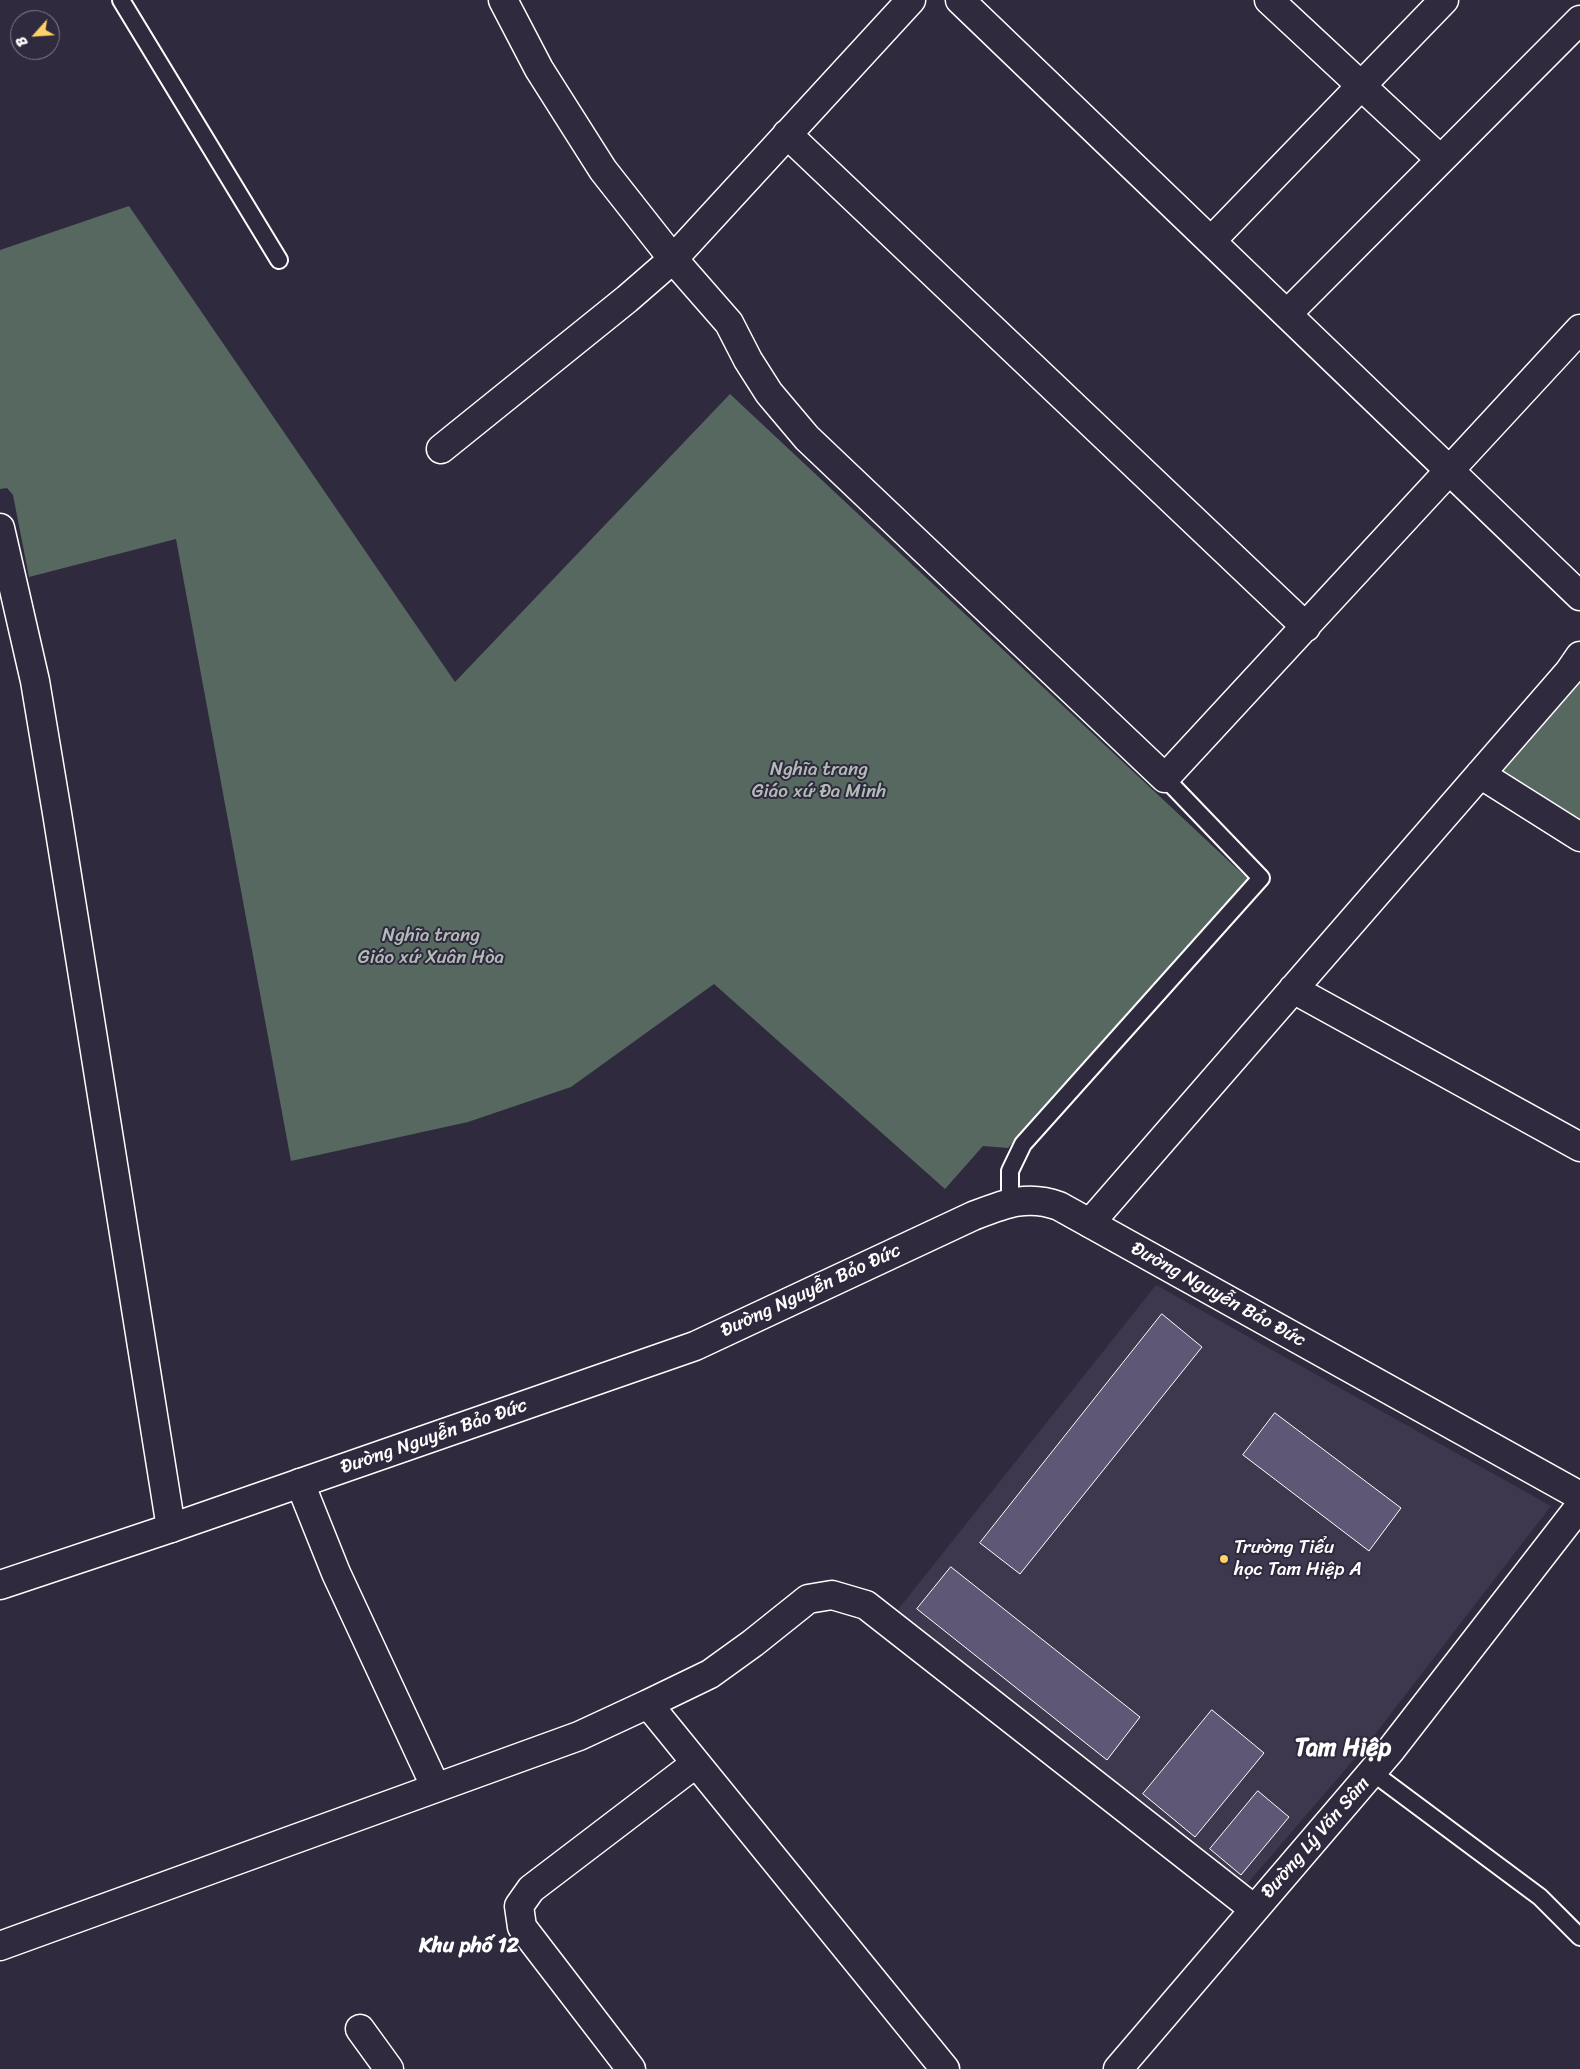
<!DOCTYPE html>
<meta charset="utf-8">
<style>
body{margin:0}
#map{position:relative;width:1580px;height:2069px;overflow:hidden;background:#2f2a3d;font-family:Sriracha,sans-serif}
canvas{display:block}
.north{position:absolute;left:10px;top:10px;width:50px;height:50px;box-sizing:border-box;background:#2f2a3d;border:1px solid #827f8b;border-radius:50%;rotate:244deg;font-size:14px;font-weight:700;line-height:20px;text-align:center;color:#fff}
.north::after{content:'';display:block;margin:auto;width:18px;height:22px;background:#ffd166;clip-path:polygon(50% 0,100% 100%,50% 72%,0 100%)}
</style>
<div id="map">
<canvas width="1580" height="2069"></canvas>
<div class="north">B</div>
</div>
<script>
const context = document.querySelector('canvas').getContext('2d');
context.lineJoin = 'round';
function fill(path, color) { context.fillStyle = color; context.fill(path, 'evenodd'); }
function strokePath(path, color, width, dash) { context.strokeStyle = color; context.lineWidth = width; context.lineCap = dash ? 'butt' : 'round'; context.setLineDash(dash || []); context.stroke(path); }
function drawText(font, color, halo, rows, align = 'center') {
  context.font = font + ' Sriracha,sans-serif'; context.lineWidth = 4; context.setLineDash([]); context.textBaseline = 'middle'; context.strokeStyle = halo; context.fillStyle = color; for (const [text, x, y, turn = 0] of rows) {
    context.save(); context.translate(x, y); context.rotate((+turn || 0) * Math.PI / 180); context.textAlign = isNaN(turn) ? turn : align; if (halo) context.strokeText(text, 0, 0); context.fillText(text, 0, 0); context.restore();
  }
}
const built = new Path2D(`
 M1156,1285L1551,1506L1369,1742L1247,1884L896,1612Z`);
const green = new Path2D(`
 M129,206L455,682L730,394L1249,880L1008,1148L983,1146L945,1189L714,984L571,1087L468,1122L291,1161L176,539L29,577L13,495L7,488L0,489V250Z
 M1580,682V820L1503,771Z`);
const building = new Path2D(`
 M1162,1314L1202,1347L1020,1574L980,1543Z
 M1275,1413L1401,1508L1369,1551L1243,1455Z
 M951,1567L1140,1717L1107,1760L917,1609Z
 M1212,1710L1264,1753L1195,1837L1143,1794Z
 M1258,1791L1289,1817L1241,1875L1210,1849Z`);
const lane = new Path2D(`
 M121,0L279,260
 M1010,1203V1171L1023,1144L1261,878L1165,778
 M1372,1772L1540,1897L1580,1937`);
const street = new Path2D(`
 M503,0L539,69L603,170L673,259L729,323L748,360L769,393L807,438L1165,778L1580,329
 M960,0L1580,596
 M1269,0L1440,159
 M787,134L1306,627
 M1211,241L1444,0
 M1287,314L1580,20
 M441,449L627,299L673,259L911,0
 M0,528L35,681L57,813L171,1528
 M1480,774L1580,837
 M1293,989L1580,1147
 M1090,1223L1569,672L1580,656
 M300,1483L336,1573L436,1788
 M648,1704L710,1674L753,1643L808,1599L832,1595L866,1605L1254,1909
 M0,1946L579,1736L648,1704L945,2069
 M360,2029L389,2069
 M631,2069L522,1927L519,1906L531,1889L695,1764`);
const secondary = new Path2D(`
 M0,1585L171,1528L695,1346L973,1216C1004,1204 1027,1194 1059,1206L1580,1496
 M1118,2069L1390,1751L1580,1506`);
const markers = [
 [1224,1559,5,"#ffd166"]
];
const parkNames = [
 ["Nghĩa trang",819,770],
 ["Giáo xứ Đa Minh",819,792],
 ["Nghĩa trang",431,936],
 ["Giáo xứ Xuân Hòa",431,958]
];
const streetNames = [
 ["Đường Nguyễn Bảo Đức",811,1291,-25],
 ["Đường Nguyễn Bảo Đức",1218,1295,29],
 ["Đường Nguyễn Bảo Đức",434,1437,-19],
 ["Đường Lý Văn Sâm",1316,1838,-49]
];
const poiNames = [
 ["Trường Tiểu",1234,1548],
 ["học Tam Hiệp A",1234,1570]
];
const quarterNames = [
 ["Khu phố 12",469,1947]
];
const districtNames = [
 ["Tam Hiệp",1343,1749]
];
fill(built, '#3d384e');
fill(green, '#566860');
fill(building, '#5e5876');
strokePath(building, '#fff', 1);
strokePath(lane, '#fff', 20);
strokePath(street, '#fff', 31);
strokePath(secondary, '#fff', 31);
strokePath(lane, '#2f2a3d', 16);
strokePath(street, '#2f2a3d', 28);
strokePath(secondary, '#2f2a3d', 28);
for (const [x, y, r, color] of markers) { const dot = new Path2D(); dot.arc(x, y, r, 0, 2 * Math.PI); context.fillStyle = color; context.fill(dot); strokePath(dot, '#2f2a3d', 2); }
drawText('19px', '#b3bbb7', '#2f2a3d', parkNames);
drawText('19px', '#fff', '#2f2a3d', streetNames);
drawText('19px', '#fff', '#2f2a3d', poiNames, 'left');
drawText('bold 21px', '#fff', '#2f2a3d', quarterNames);
drawText('bold 24px', '#fff', '#2f2a3d', districtNames);
</script>
